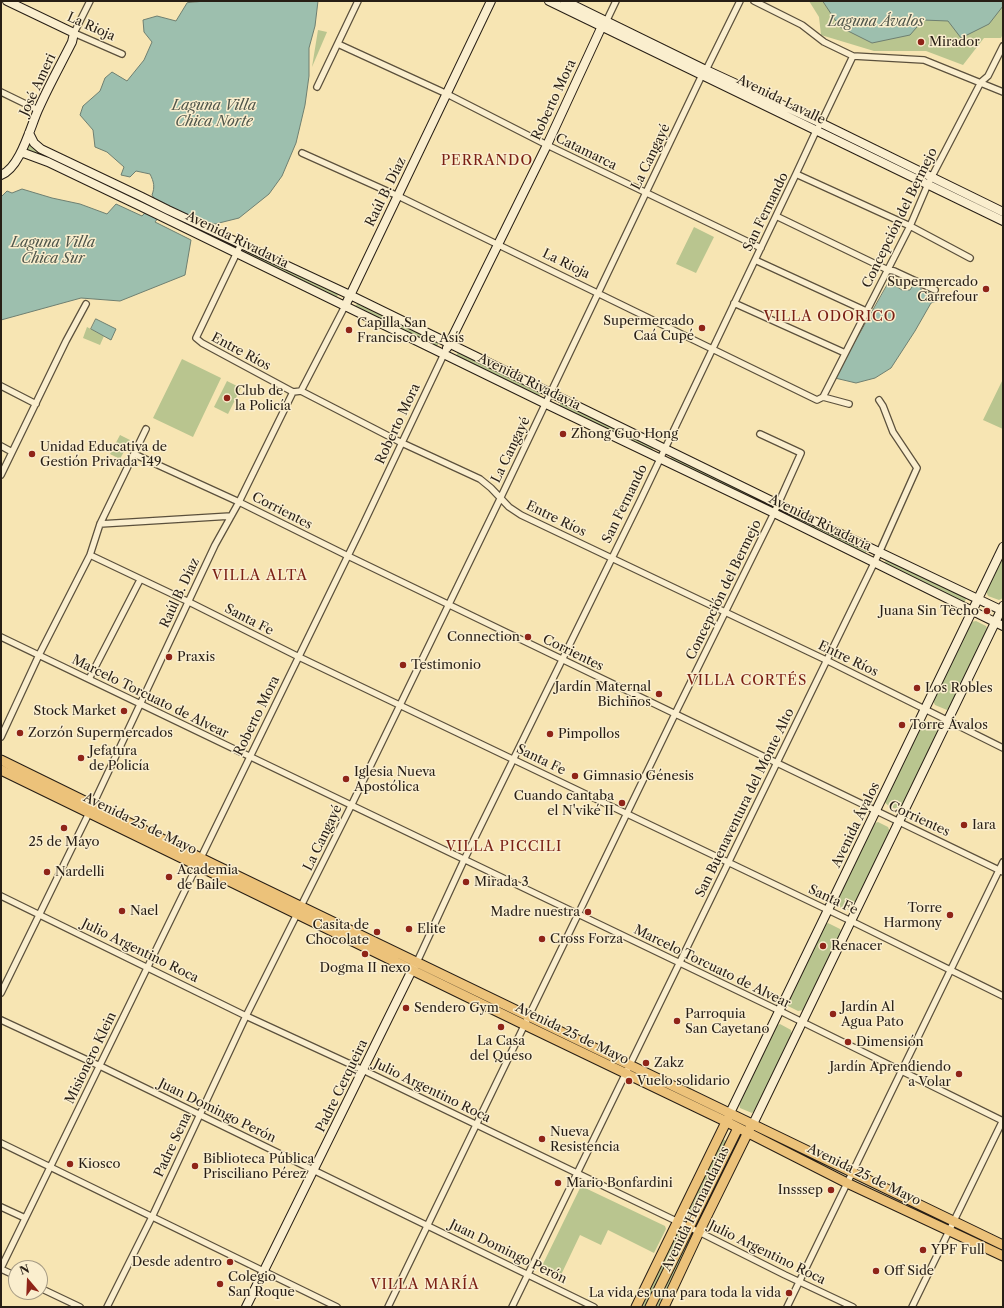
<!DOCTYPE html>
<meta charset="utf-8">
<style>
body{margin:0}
#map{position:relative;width:1004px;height:1308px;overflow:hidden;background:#f7e5b3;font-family:"Libre Caslon Text",serif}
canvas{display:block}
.frame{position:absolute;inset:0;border:2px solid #271e15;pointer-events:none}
.north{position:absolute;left:8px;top:1260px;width:40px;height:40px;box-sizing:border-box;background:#faeece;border:1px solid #a69b84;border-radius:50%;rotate:341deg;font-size:11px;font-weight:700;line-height:16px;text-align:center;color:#271e15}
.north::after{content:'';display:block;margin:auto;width:14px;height:18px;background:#8f2418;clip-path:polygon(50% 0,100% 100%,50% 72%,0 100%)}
</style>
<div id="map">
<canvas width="1004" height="1308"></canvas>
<div class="frame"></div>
<div class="north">N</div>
</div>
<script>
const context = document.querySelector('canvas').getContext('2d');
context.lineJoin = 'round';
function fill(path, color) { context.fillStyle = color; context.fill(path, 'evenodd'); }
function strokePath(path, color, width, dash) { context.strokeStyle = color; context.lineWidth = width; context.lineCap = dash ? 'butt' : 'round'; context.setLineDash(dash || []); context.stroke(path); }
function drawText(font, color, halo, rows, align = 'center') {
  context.font = font + ' "Libre Caslon Text",serif'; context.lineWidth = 3; context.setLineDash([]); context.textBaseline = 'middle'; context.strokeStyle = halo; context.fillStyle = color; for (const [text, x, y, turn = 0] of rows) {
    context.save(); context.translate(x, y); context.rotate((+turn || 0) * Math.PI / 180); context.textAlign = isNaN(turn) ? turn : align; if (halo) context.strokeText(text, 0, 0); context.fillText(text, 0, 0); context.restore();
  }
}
const green = new Path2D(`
 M809,1H1003V34L1001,38H984L963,65L926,51H874L821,35L819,17Z
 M318,30L327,32L312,67Z
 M28,142L34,149L229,242L227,245L26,150Z
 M694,227L714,237L696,273L676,264Z
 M248,250L338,294L337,297L246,253Z
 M358,303L439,343L437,346L355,306Z
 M87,327L104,336L100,345L83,338Z
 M458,352L540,393L539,396L456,356Z
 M182,359L221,378L193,437L153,418Z
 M1003,379V429L983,420Z
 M227,381L241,388L228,414L214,407Z
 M561,402L654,448L651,451L559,407Z
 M120,435L130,440L120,459L110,454Z
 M672,456L767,502V503L766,505L670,460Z
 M784,511L867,550L865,554L783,514Z
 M1003,555V598L999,600L988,596L986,591Z
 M886,560L967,597L964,603L884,564Z
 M976,621L986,626L988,630L952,707L947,710L935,705L933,701L971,622Z
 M926,721L939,727L940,732L901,809C894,809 888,807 884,801L922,723Z
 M878,822L888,827L890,832L853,909L846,910L837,906L835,901L872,824Z
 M828,923L840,929L842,934L804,1010L798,1011L788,1006L787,1003L823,926Z
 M780,1024L791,1030L792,1034L755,1111L752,1113L740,1108L739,1103L776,1026Z
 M721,1138L726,1141L690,1216L685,1215Z
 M583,1187L665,1226L666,1229L654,1253L608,1230L601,1245L580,1235L560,1277L541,1268L580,1188Z
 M676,1233L681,1236L646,1307H639Z
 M686,1239L691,1242L660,1307H654Z`);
const water = new Path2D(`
 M206,1H318L315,26L309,48V76L305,105L296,143L282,176L269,194L239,218L215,224L192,219L167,206L155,222L191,240L185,275L120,301L81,298L1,320V197L7,191L12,193L22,189L52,198L80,204L107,214L116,204L142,216L156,201L152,195C155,187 154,182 150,174L136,171L130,177L121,175L124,167L107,152L95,147L93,130L80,115L83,106L100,91L105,78L112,72L127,81L144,60L152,42L144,32L143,20L157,16L176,21L187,3Z
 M823,1H1003V6L989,24L961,38L948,21L923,20L910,35L872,43L840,27Z
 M889,282L902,290H910L915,282L921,285V290L940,296L937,301L931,303L915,331L891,368L875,378L856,383L835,378Z
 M96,319L116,329L111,340L91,329Z`);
const street = new Path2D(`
 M90,1L74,33L122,54
 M754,1L802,25L824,42L853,56L924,60L1003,92
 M606,22L616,1
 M338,44L447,94L547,145L761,248
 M317,87L358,1
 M1,92L38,110
 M302,153L398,196L817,400L823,397L910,226L928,184L981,82L988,76L1003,46
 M796,174L910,226L970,258
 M776,216L888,270L894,271L935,290
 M241,244L196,338L202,343L293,392L301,391L402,443L480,479L491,488L509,507L521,515L826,660L1003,748
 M755,260L866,311
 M734,303L845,353
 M1,386L36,404
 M301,391L345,306
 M823,397L849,404
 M1,446L12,452
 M134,454L239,502L348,556L1003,872
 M1,475L66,341L86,304
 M100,524L231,516
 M90,555L189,602L299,657L851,921L1003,996
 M1,637L780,1011L1003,1121
 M89,679L140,580
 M1,737L39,655L90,555L100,524L146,429
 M1,896L246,1016L363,1070L699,1232L785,1275L853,1307
 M417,962L464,860L640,501L796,174L816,131L821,123L853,56
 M1,993L89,813L215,545L239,502L293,392
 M1,1020L100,1066L594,1307
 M1,1143L337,1307
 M1,1207L25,1218
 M1,1268L361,529L444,354
 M1,1269L16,1276
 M40,1288L80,1307
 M107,1307L152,1217L246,1016L351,806L500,499L702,75L706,70L740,1
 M388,1307L675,714L774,513L801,453L760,434
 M512,1307L879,553L917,468L893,432L883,406L879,400
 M787,1307L1003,862
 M912,1307L1003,1120`);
const secondary = new Path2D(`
 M549,1L1003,221
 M565,1L706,70L821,123L1003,212
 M29,133L34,143L41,149L142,197L168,210L350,295L778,504L1003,611
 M21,152L48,162L142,207L546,404L774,513L1003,626
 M1,175C20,168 30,128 38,110C48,87 61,64 72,42L74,33L7,1
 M345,306L491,1
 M447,348L547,145L602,26L606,22
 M730,1113L1003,547
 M753,1124L1003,606
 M246,1307L415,964`);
const primary = new Path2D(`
 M1,760L215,865L1003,1245
 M1,770L525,1025L727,1122L847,1183L1003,1256
 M636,1307L729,1116
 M650,1307L738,1128
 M664,1307L699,1232L750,1128`);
const markers = [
 [921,42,4,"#8f2418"],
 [986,289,4,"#8f2418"],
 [702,328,4,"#8f2418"],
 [349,330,4,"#8f2418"],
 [227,398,4,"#8f2418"],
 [563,434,4,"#8f2418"],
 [32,454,4,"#8f2418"],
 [987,611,4,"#8f2418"],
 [528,637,4,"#8f2418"],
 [169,657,4,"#8f2418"],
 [403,665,4,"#8f2418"],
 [917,688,4,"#8f2418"],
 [659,694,4,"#8f2418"],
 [124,711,4,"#8f2418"],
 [902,725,4,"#8f2418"],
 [20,733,4,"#8f2418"],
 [550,734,4,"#8f2418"],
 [81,758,4,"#8f2418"],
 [575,776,4,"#8f2418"],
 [346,779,4,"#8f2418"],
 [622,803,4,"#8f2418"],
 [964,825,4,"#8f2418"],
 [64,828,4,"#8f2418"],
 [47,872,4,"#8f2418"],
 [169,877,4,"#8f2418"],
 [466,882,4,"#8f2418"],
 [122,911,4,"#8f2418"],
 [588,912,4,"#8f2418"],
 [950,915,4,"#8f2418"],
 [409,929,4,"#8f2418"],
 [377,932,4,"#8f2418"],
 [542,939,4,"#8f2418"],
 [823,946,4,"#8f2418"],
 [365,954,4,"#8f2418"],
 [406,1008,4,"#8f2418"],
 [833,1014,4,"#8f2418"],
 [677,1021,4,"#8f2418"],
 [501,1027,4,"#8f2418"],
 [848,1042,4,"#8f2418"],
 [646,1063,4,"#8f2418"],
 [959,1074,4,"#8f2418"],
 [629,1081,4,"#8f2418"],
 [542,1139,4,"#8f2418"],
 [70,1164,4,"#8f2418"],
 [195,1166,4,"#8f2418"],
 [558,1183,4,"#8f2418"],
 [831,1190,4,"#8f2418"],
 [923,1250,4,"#8f2418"],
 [230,1262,4,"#8f2418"],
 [876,1271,4,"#8f2418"],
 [220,1284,4,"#8f2418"],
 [789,1293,4,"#8f2418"]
];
const streetNames = [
 ["La Rioja",91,27,24],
 ["José Ameri",38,85,-65],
 ["Roberto Mora",554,100,-65],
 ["Avenida Lavalle",781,100,26],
 ["Catamarca",586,152,26],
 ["La Cangayé",651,157,-64],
 ["Raúl B. Díaz",386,192,-64],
 ["San Fernando",766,212,-64],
 ["Concepción del Bermejo",900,218,-64],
 ["Avenida Rivadavia",237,240,26],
 ["La Rioja",566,264,26],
 ["Entre Ríos",241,352,28],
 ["Avenida Rivadavia",529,382,26],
 ["Roberto Mora",398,424,-65],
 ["La Cangayé",511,450,-64],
 ["San Fernando",625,504,-64],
 ["Corrientes",282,511,27],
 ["Entre Ríos",556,519,26],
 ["Avenida Rivadavia",820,523,26],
 ["Concepción del Bermejo",724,590,-64],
 ["Raúl B. Díaz",180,593,-65],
 ["Santa Fe",249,620,27],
 ["Corrientes",573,653,26],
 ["Entre Ríos",848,659,26],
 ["Marcelo Torcuato de Alvear",150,697,26],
 ["Roberto Mora",257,716,-64],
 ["Santa Fe",541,760,26],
 ["San Buenaventura del Monte Alto",745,803,-64],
 ["Corrientes",919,819,25],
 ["Avenida 25 de Mayo",140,824,26],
 ["Avenida Ávalos",856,825,-64],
 ["La Cangayé",323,838,-64],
 ["Santa Fe",833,900,25],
 ["Julio Argentino Roca",140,951,26],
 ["Marcelo Torcuato de Alvear",712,967,26],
 ["Avenida 25 de Mayo",572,1034,26],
 ["Misionero Klein",91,1058,-64],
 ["Padre Cerqueira",342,1086,-64],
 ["Julio Argentino Roca",432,1091,26],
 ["Juan Domingo Perón",217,1111,26],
 ["Padre Sena",173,1145,-65],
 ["Avenida 25 de Mayo",864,1175,26],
 ["Avenida Hernandarias",696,1209,-64],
 ["Juan Domingo Perón",508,1252,26],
 ["Julio Argentino Roca",767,1253,26]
];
const poiNames = [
 ["Mirador",929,42],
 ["Supermercado",978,282,"right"],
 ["Carrefour",978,297,"right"],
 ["Supermercado",694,321,"right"],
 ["Caá Cupé",694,336,"right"],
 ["Capilla San",357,323],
 ["Francisco de Asís",357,338],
 ["Club de",235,391],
 ["la Policía",235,406],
 ["Zhong Guo Hong",571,434],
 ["Unidad Educativa de",40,447],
 ["Gestión Privada 149",40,462],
 ["Juana Sin Techo",979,611,"right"],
 ["Connection",520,637,"right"],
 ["Praxis",177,657],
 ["Testimonio",411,665],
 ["Jardín Maternal",651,687,"right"],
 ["Bichiños",651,702,"right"],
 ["Los Robles",925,688],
 ["Stock Market",116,711,"right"],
 ["Torre Ávalos",910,725],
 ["Zorzón Supermercados",28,733],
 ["Pimpollos",558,734],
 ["Jefatura",89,751],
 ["de Policía",89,766],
 ["Iglesia Nueva",354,772],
 ["Apostólica",354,787],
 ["Gimnasio Génesis",583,776],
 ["Cuando cantaba",614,796,"right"],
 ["el N'viké II",614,811,"right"],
 ["Iara",972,825],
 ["25 de Mayo",64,842,"center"],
 ["Academia",177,870],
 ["de Baile",177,885],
 ["Nardelli",55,872],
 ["Mirada 3",474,882],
 ["Torre",942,908,"right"],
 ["Harmony",942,923,"right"],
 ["Nael",130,911],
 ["Madre nuestra",580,912,"right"],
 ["Casita de",369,925,"right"],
 ["Chocolate",369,940,"right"],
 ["Elite",417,929],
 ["Cross Forza",550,939],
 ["Renacer",831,946],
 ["Dogma II nexo",365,968,"center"],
 ["Jardín Al",841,1007],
 ["Agua Pato",841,1022],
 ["Sendero Gym",414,1008],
 ["Parroquia",685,1014],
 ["San Cayetano",685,1029],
 ["La Casa",501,1041,"center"],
 ["del Queso",501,1056,"center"],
 ["Dimensión",856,1042],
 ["Zakz",654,1063],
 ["Jardín Aprendiendo",951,1067,"right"],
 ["a Volar",951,1082,"right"],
 ["Vuelo solidario",637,1081],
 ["Nueva",550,1132],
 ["Resistencia",550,1147],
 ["Biblioteca Pública",203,1159],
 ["Prisciliano Pérez",203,1174],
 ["Kiosco",78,1164],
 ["Mario Bonfardini",566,1183],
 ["Insssep",823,1190,"right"],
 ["YPF Full",931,1250],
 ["Desde adentro",222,1262,"right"],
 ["Off Side",884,1271],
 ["Colegio",228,1277],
 ["San Roque",228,1292],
 ["La vida es una para toda la vida",781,1293,"right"]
];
const waterNames = [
 ["Laguna Ávalos",876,22],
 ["Laguna Villa",214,106],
 ["Chica Norte",214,122],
 ["Laguna Villa",53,243],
 ["Chica Sur",53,259]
];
const neighbourhoodNames = [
 ["PERRANDO",487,161],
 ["VILLA ODORICO",830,317],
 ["VILLA ALTA",260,576],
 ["VILLA CORTÉS",747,681],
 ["VILLA PICCILI",504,847],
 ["VILLA MARÍA",425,1285]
];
fill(green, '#b9c58f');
fill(water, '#9dbfae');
strokePath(water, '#6e7f71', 1);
strokePath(street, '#5b503c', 8);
strokePath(secondary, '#271e15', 10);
strokePath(primary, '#271e15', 11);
strokePath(street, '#faeece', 5.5);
strokePath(secondary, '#faeece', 8);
strokePath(primary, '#ecc27a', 9);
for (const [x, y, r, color] of markers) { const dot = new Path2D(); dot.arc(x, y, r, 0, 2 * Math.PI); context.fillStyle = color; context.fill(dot); strokePath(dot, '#faeece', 1.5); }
drawText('13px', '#271e15', '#faeece', streetNames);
drawText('13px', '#271e15', '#faeece', poiNames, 'left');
drawText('italic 14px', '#50564b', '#faeece', waterNames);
context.letterSpacing = '1px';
drawText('14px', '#7a1f14', '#faeece', neighbourhoodNames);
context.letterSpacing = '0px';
</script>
